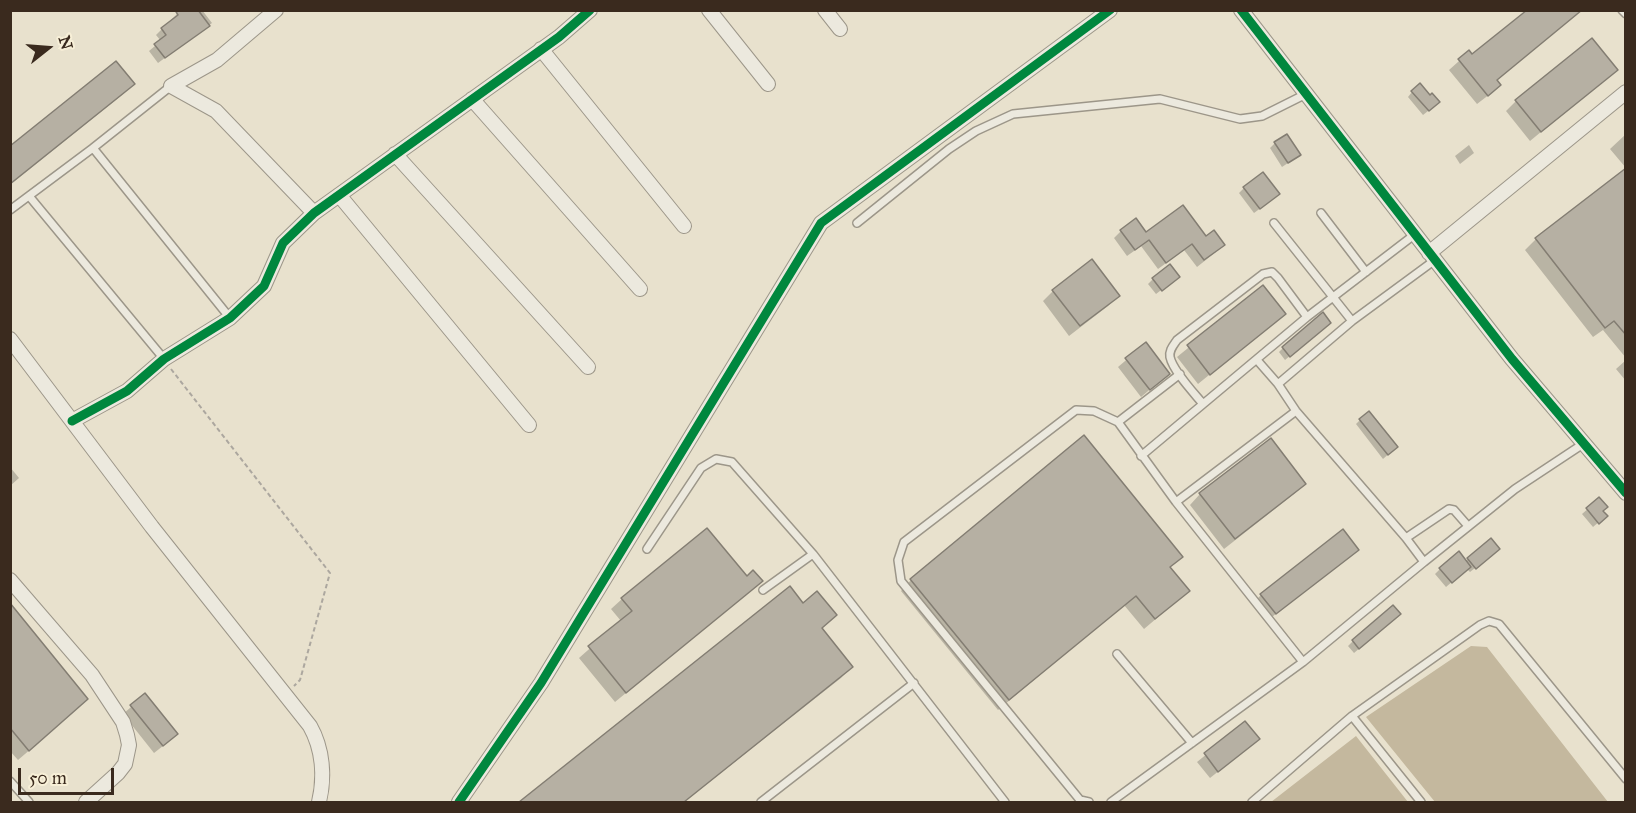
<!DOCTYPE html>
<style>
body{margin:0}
#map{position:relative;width:1636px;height:813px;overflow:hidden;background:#e8e1cd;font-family:"IM FELL Great Primer",serif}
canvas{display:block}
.frame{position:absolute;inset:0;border:12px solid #3a2a1e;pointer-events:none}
.north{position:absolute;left:18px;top:18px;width:60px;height:60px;-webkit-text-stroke:4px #f7efd7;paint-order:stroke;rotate:73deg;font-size:16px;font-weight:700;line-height:24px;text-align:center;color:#3a2a1e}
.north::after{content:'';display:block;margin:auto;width:21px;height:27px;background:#3a2a1e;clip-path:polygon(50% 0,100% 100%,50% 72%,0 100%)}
.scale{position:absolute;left:18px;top:768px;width:96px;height:27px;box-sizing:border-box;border:3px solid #3a2a1e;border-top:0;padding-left:8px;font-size:18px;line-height:21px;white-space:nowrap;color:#3a2a1e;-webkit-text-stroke:4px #f7efd7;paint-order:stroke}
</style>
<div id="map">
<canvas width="1636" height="813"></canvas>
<div class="frame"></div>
<div class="north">N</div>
<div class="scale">50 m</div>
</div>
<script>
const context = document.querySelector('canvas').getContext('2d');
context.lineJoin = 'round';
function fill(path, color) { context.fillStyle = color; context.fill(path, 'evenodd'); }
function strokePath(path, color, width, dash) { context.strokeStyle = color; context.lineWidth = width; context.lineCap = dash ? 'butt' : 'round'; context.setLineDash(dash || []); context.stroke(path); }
const water = new Path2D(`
 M1471,646L1487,647L1608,802H1435L1366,717Z
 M1356,736L1408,802H1271Z`);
const shadow = new Path2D(`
 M181,10H202L212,23L158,63L149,51L161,41L156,35Z
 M1575,15L1496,81L1490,94L1477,104L1449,70L1468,53L1471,56Z
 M1616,70L1530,141L1506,111L1516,101Z
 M133,84L122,95L10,185V148Z
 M1412,92L1433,107L1423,115L1408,97Z
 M1626,134V168L1610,149Z
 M1275,143L1294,159L1282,167L1270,148Z
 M1469,145L1474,153L1460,164L1455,156Z
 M1626,170V358L1603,330L1593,337L1525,250L1536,239Z
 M1244,188L1273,199L1254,213L1239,193Z
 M1183,207L1216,252L1197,267L1184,250L1158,269L1141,246L1127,256L1114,238L1121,231L1146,234Z
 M1153,279L1173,281L1156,294L1148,284Z
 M1263,287L1284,314L1198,384L1177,357Z
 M1053,291L1118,295L1108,306L1069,336L1043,301Z
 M1325,327L1285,360L1279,352L1283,348Z
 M1145,344L1168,374L1141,397L1118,367Z
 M1626,360V381L1616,369Z
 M1360,420L1392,451L1383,459L1356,424Z
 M10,467L19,478L10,486Z
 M1304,484L1294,494L1224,549L1190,505L1200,494Z
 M1599,499L1601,511L1606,516L1593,527L1582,514Z
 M1493,554L1470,572L1467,569L1446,587L1435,574L1440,569L1465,562L1468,559Z
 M1181,557L1169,568L1177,601L1144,629L1124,605L998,710L901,591L911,580Z
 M1350,557L1268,620L1254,602L1261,595Z
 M789,588L851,667L841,678L684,802H521Z
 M750,591L615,702L579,658L621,621L611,609L622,599Z
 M10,611L53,730L18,760L10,751Z
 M1394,619L1354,653L1348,646L1353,641Z
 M145,695L168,742L154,753L123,714Z
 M1245,723L1250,746L1210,778L1197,762Z`);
const building = new Path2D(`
 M175,10H198L210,26L165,58L154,44L166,35L161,28L178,15Z
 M1527,10H1582L1497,80L1501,85L1488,96L1458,59L1469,50L1472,54Z
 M1592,38L1618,70L1541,132L1515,100Z
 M116,61L135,84L10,184V146Z
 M1420,83L1430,95L1432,93L1440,102L1429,111L1411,91Z
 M1287,134L1301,155L1288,163L1274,142Z
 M1626,168V335L1614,321L1605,328L1535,238Z
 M1263,172L1280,194L1260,209L1243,187Z
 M1183,205L1206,236L1214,230L1225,245L1204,260L1192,244L1166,263L1149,240L1135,250L1120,230L1136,218L1146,232Z
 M1092,259L1120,296L1080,326L1052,290Z
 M1170,264L1180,277L1162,291L1152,278Z
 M1263,285L1286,314L1210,375L1187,345Z
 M1323,312L1331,323L1290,357L1282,347Z
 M1146,342L1170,374L1150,390L1125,358Z
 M1369,411L1398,447L1388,455L1359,419Z
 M1084,435L1183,557L1170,567L1190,591L1155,619L1136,596L1009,700L910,579Z
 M1271,438L1306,484L1235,539L1199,493Z
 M1599,497L1608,507L1603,511L1608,516L1599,524L1586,508Z
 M707,528L747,576L753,570L763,581L626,693L588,646L632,611L621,598Z
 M1343,529L1359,550L1276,614L1260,594Z
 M1491,538L1500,549L1476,569L1467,558Z
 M1459,551L1471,567L1452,583L1439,568Z
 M790,586L803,603L817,591L837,615L822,628L853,667L684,802H519Z
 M10,603L88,699L29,751L10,728Z
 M1393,605L1401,614L1359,649L1352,640Z
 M145,693L178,734L163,746L130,705Z
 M1245,721L1260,739L1218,772L1204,753Z`);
const path = new Path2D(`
 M171,369L330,573L300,680L294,686`);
const lane = new Path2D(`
 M1622,10L1626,14
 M93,148L230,318
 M29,196L164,359
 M10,210L93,148L171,86
 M1321,213L1366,272
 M857,223L949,149L976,131L1013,114L1160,99L1240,119L1262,116L1306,94
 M1274,223L1352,321
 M1278,384L1352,321L1435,260
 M1203,404C1194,393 1173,371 1170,357C1169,350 1173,346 1177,340L1263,274L1272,272L1278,278L1307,317
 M1118,422L1180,374
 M1141,456L1307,317L1414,235
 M1176,502L1296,411
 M1406,538L1449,509L1454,510L1468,526
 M647,549L701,468L716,459L732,462L813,554L1005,802
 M1424,562L1515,489L1583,444
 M763,590L813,554
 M1117,654L1192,743
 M1352,716L1421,802
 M10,781L29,802
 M761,802L914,683
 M1089,802L1080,800L901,581L898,560L904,542L1076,410L1094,411L1118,422L1176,502L1303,662
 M1111,802L1303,662L1424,562L1406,538L1296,411L1278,384L1257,360
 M1252,802L1352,716L1480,625L1489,621L1499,624L1626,779`);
const street = new Path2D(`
 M276,10L217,60L171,86L216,111L314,213
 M709,10L768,84
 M825,10L840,29
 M1241,10L1512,359L1626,493
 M541,49L684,226
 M472,99L640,289
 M395,154L588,367
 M339,195L529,425
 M1429,253L1626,92
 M10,339L152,527L310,726C323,749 325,777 319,802
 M72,421L127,391L164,359L230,318L264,286L283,243L314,213L559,37L590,10
 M10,580L92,675L123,722L127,735L129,745L125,764L118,773L86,802
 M459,802L541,683L821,223L1110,10`);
const cycleway = new Path2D(`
 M1241,10L1512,359L1626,493
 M72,421L127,391L164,359L230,318L264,286L283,243L314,213L559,37L590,10
 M459,802L541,683L821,223L1110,10`);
fill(water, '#c4b89e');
fill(shadow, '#0003');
fill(building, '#b6b0a3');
strokePath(building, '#837d72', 1.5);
strokePath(lane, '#9c9689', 10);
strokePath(street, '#9c9689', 16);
strokePath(path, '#aca79f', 2, [4.5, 3]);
strokePath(lane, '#ece9de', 7);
strokePath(street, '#ece9de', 14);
strokePath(cycleway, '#00873e', 9);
</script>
